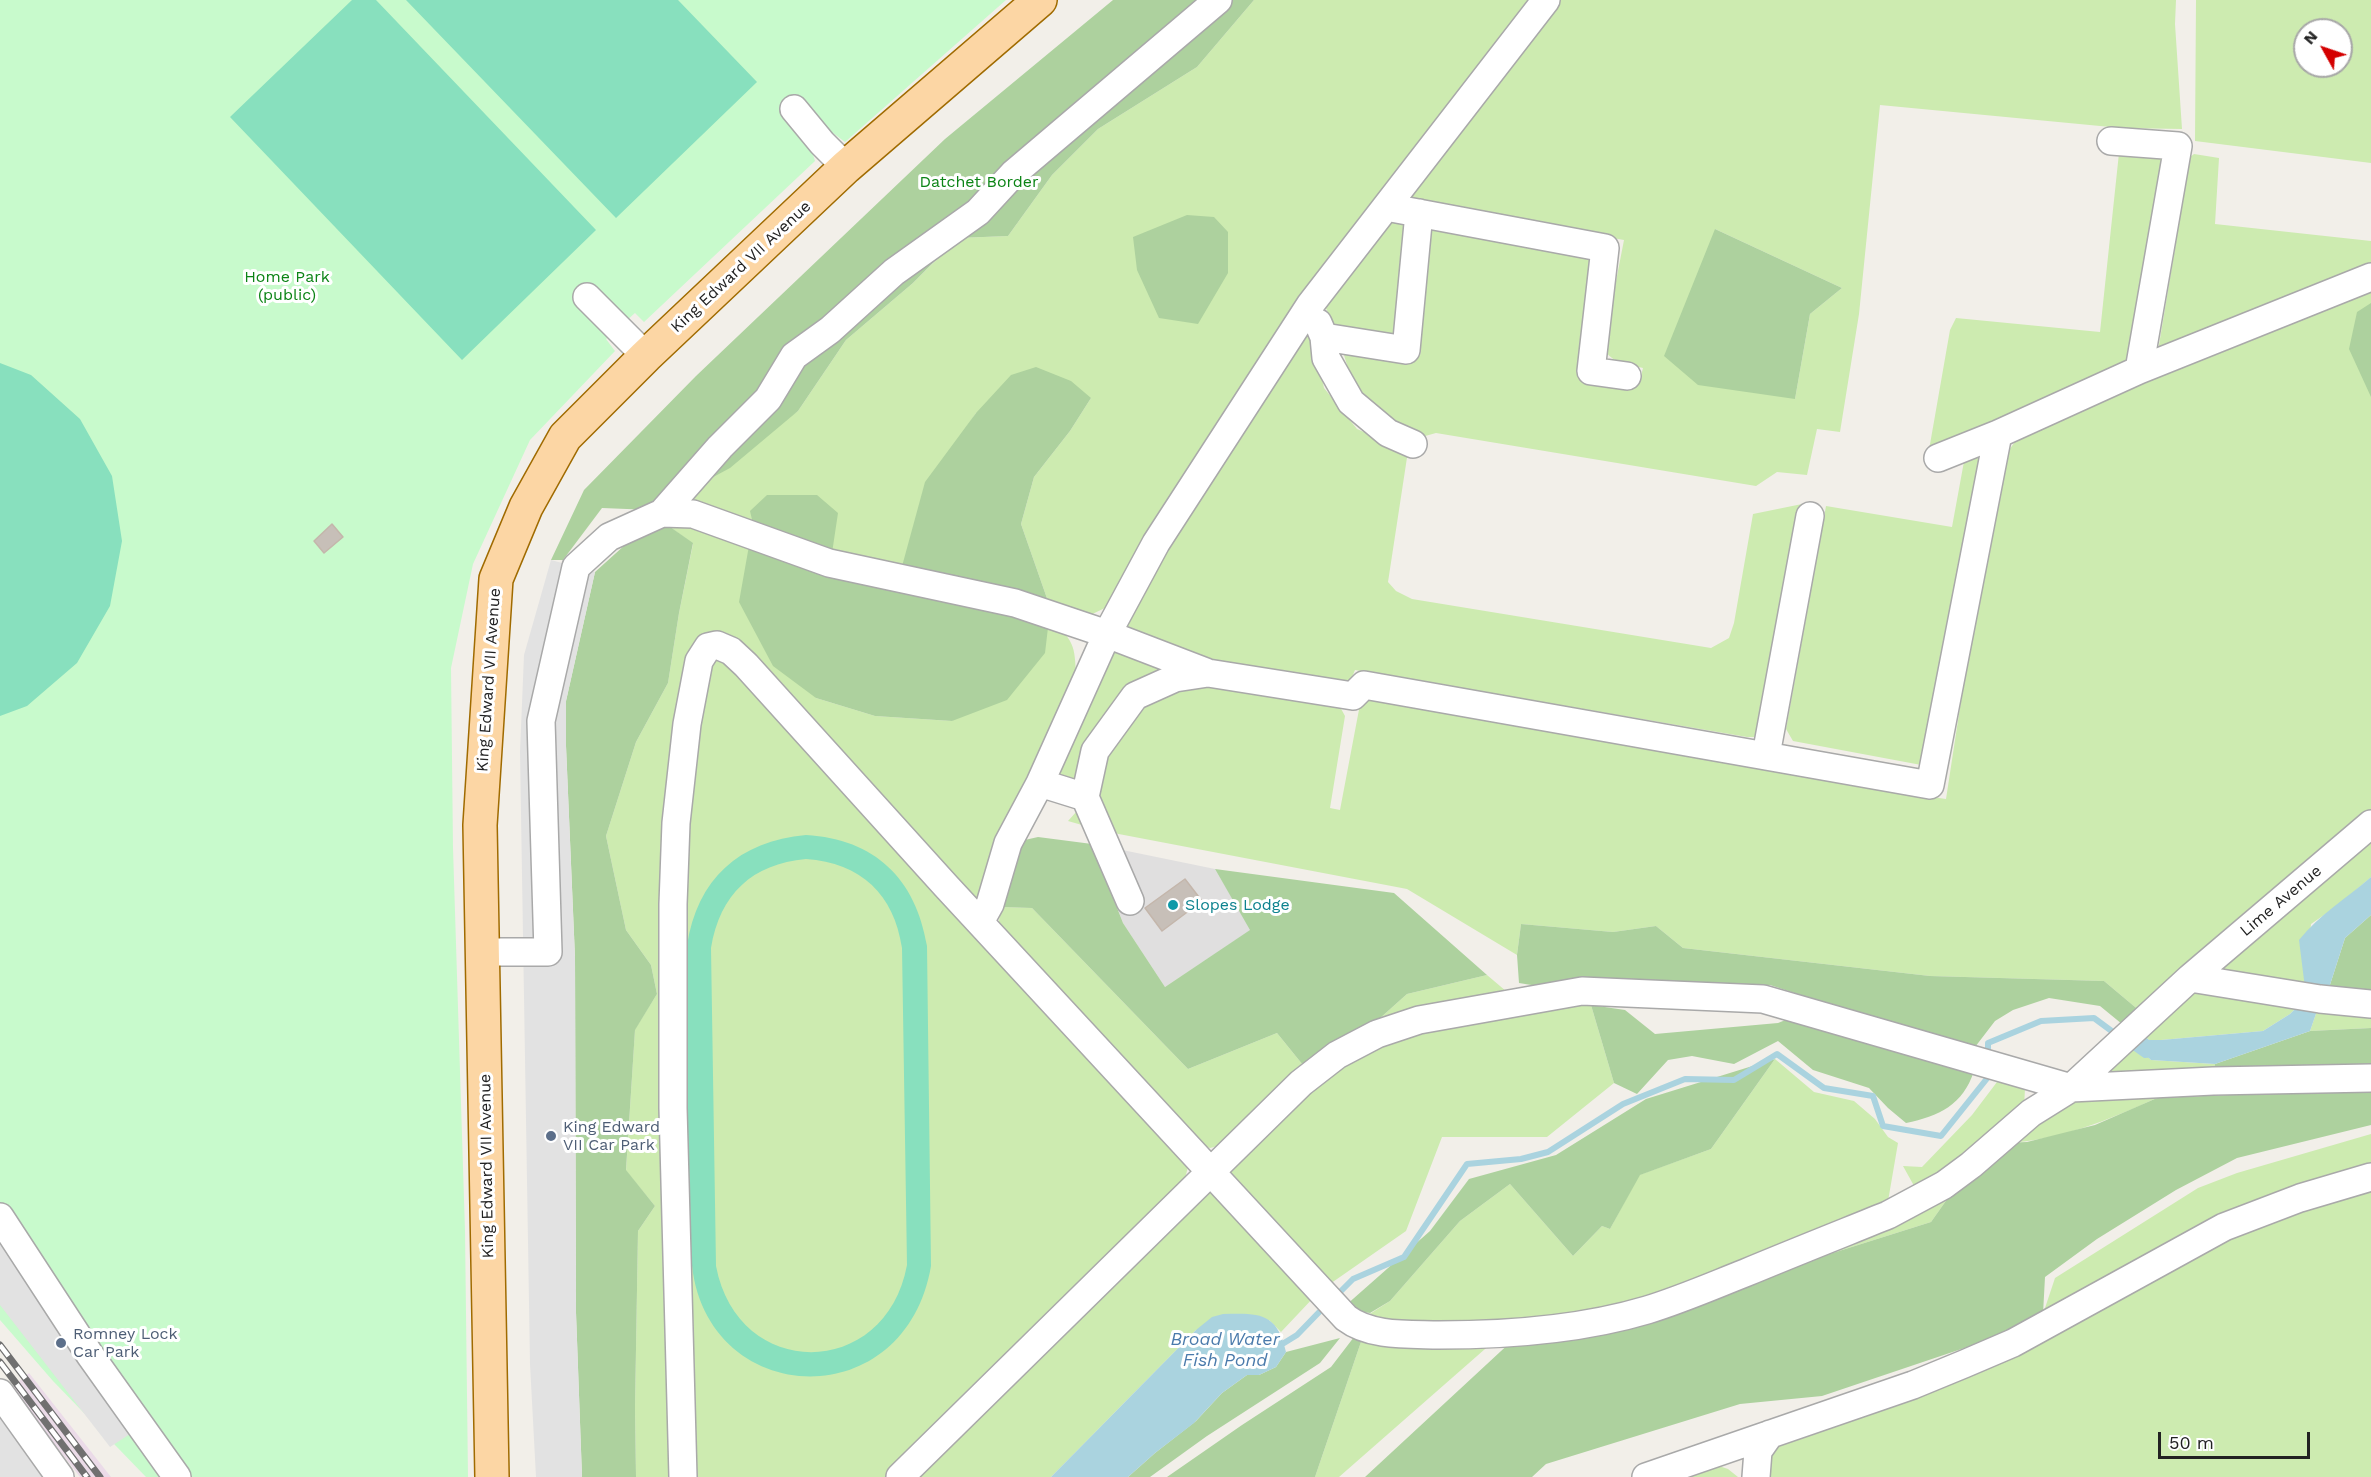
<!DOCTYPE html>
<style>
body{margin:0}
#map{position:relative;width:2371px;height:1477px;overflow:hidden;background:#f2efe9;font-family:"Work Sans",sans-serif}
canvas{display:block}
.north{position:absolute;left:2293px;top:18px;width:60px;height:60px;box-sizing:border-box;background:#fff;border:2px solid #a7a7a7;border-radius:50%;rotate:310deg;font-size:16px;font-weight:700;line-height:24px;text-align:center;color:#222}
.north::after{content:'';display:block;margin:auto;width:21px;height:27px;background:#d40000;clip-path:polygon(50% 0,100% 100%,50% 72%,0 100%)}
.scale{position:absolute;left:2158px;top:1432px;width:152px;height:27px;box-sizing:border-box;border:3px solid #222;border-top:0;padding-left:8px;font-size:18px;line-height:21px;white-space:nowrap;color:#222;-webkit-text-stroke:4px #fff;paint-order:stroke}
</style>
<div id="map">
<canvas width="2371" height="1477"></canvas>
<div class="north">N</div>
<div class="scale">50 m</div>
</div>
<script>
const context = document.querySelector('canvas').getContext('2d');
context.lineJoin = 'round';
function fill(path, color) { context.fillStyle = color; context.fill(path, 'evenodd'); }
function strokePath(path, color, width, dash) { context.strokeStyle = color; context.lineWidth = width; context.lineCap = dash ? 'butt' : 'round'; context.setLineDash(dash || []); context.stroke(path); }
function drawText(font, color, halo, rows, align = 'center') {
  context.font = font + ' "Work Sans",sans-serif'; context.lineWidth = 6; context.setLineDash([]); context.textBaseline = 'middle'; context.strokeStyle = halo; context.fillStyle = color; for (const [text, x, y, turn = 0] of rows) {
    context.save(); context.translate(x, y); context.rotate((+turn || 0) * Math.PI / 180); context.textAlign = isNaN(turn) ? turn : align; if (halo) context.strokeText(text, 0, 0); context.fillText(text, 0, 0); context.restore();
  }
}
const residential = new Path2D(`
 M1093,844L1215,869L1251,930L1165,987L1123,923Z`);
const industrial = new Path2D(`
 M29,1373L111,1477H80L11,1388Z`);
const grass = new Path2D(`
 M1254,0H1537L1240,393L1186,472L1137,566L1107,607L1084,618L1050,607L1021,524L1034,477L1070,431L1091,398L976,413L958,441L901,570L754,528L652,510L798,411L846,340L913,283L959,238L1008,236L1052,175L1098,129L1197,67Z
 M1556,0H2176L2175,24L2182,129L2121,128L1880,105L1859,314L1840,432L1817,429L1807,475L1777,472L1756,486L1436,433L1418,438L1366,402L1352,382L1341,345L1420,356L1421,347L1411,344L1425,231L1438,221L1597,253L1584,375L1639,384L1643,368C1626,364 1613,364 1603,348L1624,240L1432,207L1412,200L1410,187ZM1715,229L1842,288L1810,314L1795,399Z
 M2196,0H2371V163L2195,141ZM2305,30H2341V66H2305Z
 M2119,153L2180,154L2142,356L1929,450L1950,330L1956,318L2100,332Z
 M2194,154L2219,158L2215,224L2371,241V268L2158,351L2190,157Z
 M1408,218L1400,334L1390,340L1337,333L1325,306L1380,221Z
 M2371,284V816L2141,1012L2104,981L1930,976L1683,948L1656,926L1613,932L1521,924L1517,955L1407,889L1103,831L1068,821L1086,801L1101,770L1129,722L1148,702L1206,681L1339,705L1345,716L1330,808L1340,810L1361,699L1418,705L1904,793L1946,799L1983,557L2004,457L2022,432Z
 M1308,328L1315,345L1324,388L1357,429L1408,451L1388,582L1396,591L1412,599L1711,648L1729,638L1734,623L1753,514L1807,503L1768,737H1747L1355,670L1350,682L1208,666L1127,632L1120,617Z
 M1982,446L1932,767L1793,741L1786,729L1826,506L1952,527L1965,456Z
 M686,521L750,540L816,698L875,716L952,721L1049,619C1074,640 1075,645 1076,677L980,902L966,903L708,643L678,750L679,1477H636L635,1408L638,1231L655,1206L626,1171L635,1029L657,994L651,965L626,930L606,836L636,742L668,683L679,613L693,544L666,524Z
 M1106,648L1178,669L1074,782L1053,781Z
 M713,652L725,655L1188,1167L1183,1186L888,1477H686L679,854L690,744Z
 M2371,828V877L2340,904L2311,924L2305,988L2220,977V957Z
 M1001,907L1032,908L1188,1069L1277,1033L1307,1070L1226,1144L1210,1148L1192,1142L998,928Z
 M1487,975L1513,997L1360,1036L1407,994Z
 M2185,988L2302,1002L2290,1014L2263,1031L2161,1040H2149L2139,1031Z
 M1591,1005L1614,1083L1547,1137H1442L1406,1231L1327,1286L1232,1180L1230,1169L1298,1094L1366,1050L1497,1010Z
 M2319,1005L2371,1009V1028L2310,1031Z
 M2129,1040L2151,1060L2215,1064L2212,1078L2105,1077Z
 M1775,1059L1814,1092L1854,1101L1875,1119L1888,1137L1898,1143L1887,1207L1640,1307L1421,1330L1365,1317L1390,1301L1460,1221L1510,1184L1573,1256L1602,1226L1610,1229L1639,1175L1711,1149Z
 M1997,1082L2025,1088L2024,1108L1918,1193L1903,1166L1922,1167L1972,1115Z
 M2080,1098H2157C2108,1120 2059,1141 2004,1143Z
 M2371,1134V1169L2043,1314L2055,1278L2198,1188L2237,1173Z
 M2371,1183V1477H1769V1458L1780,1440L2174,1261Z
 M1955,1188L1931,1222L1744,1281Z
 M1198,1191L1216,1194L1315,1296L1281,1332L1269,1320L1196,1330L1051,1477H910Z
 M1363,1336L1493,1342L1339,1477H1315Z
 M1716,1465L1728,1469L1738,1477H1668Z`);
const forest = new Path2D(`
 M1113,0H1254L1197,67L1098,129L1052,175L1008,236L958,238L913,283L846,340L798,411L730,468L652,510L602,508L563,560H551L584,490L696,376L945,139Z
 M1187,215L1214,217L1228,232V273L1198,324L1159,318L1137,270L1133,237Z
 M1715,229L1842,288L1810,314L1795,399L1698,385L1664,356Z
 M2371,303V397L2349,349L2357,312Z
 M1036,367L1071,381L1091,398L1070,431L1034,477L1021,524L1050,607L901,570L925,482L976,413L1011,375Z
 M767,495H817L838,513L832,553L754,528L750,511Z
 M666,524L693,543L679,613L668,683L636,742L606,836L626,930L651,965L657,994L635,1030L626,1170L655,1206L638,1231L635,1408L636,1477H582L576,1313L575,958L566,746V701L595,572L636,535Z
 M750,540L1049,619L1045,653L1007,700L952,721L875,716L816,698L773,666L739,602Z
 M1038,837L1092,844L1123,923L1165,987L1250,930L1215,869L1394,893L1487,975L1407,994L1360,1036L1307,1070L1277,1033L1188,1069L1032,908L1001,907L1016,842Z
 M2371,915V995L2328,991L2345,938Z
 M1521,924L1613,932L1656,926L1683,948L1930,976L2104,981L2141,1012L2122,1024L2100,1006L2049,998L2013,1010L1995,1021L1972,1051L1770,985L1556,989L1519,983L1517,955Z
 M1591,1005L1625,1010L1655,1034L1778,1023L1798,1015L1974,1071C1963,1105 1939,1116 1906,1123L1888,1108L1869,1088L1813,1070L1778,1041L1734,1064L1692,1056L1668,1060L1637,1094L1614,1083Z
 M2371,1028V1073L2212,1078L2215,1064L2310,1031Z
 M1775,1059L1711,1149L1640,1175L1610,1229L1602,1226L1573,1256L1510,1184L1460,1221L1390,1301L1370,1313L1348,1310L1345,1306L1430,1231L1469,1179L1556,1155L1646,1099Z
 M2371,1089V1125L2237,1158L2176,1190L2097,1239L2045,1277L2043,1314L2006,1334L1822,1396L1740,1404L1546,1464L1532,1477H1365L1514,1339L1744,1281L1931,1222L1955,1188L2004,1143L2027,1142L2095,1125L2157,1098Z
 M1363,1336L1315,1477H1167L1242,1425L1331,1367L1354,1337Z
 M1340,1338L1320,1363L1207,1436L1150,1477H1128L1155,1453L1196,1421L1222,1393L1247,1375H1259L1276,1367L1286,1352Z`);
const park = new Path2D(`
 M0,0H1006L845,142L833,133L812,151L815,161L644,322L635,313L606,339L615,351L530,440L473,564L451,668L453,848L465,1231L468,1477H146L53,1381L0,1320Z`);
const pitch = new Path2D(`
 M352,0H376L596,230L462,360L230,117Z
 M406,0H678L757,82L616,218Z
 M0,363L31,375L80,419L112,476L122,541L110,606L77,663L27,706L0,716Z
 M806,835C875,839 916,879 927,946L931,1266C904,1423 694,1408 691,1250H686L681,947L687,946C697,879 739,841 806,835ZM806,859C861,863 894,894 902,948L907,1265C886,1380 738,1382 716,1266L711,948C720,894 752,864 806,859Z`);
const parking = new Path2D(`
 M551,560L595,572L566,701V746L575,958L576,1313L582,1477H536L530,1364L520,752L524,655Z
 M0,1207L147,1423L110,1447L0,1305Z
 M0,1406L49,1477H0Z`);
const water = new Path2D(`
 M2371,877V915L2345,938L2328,991L2305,988L2299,940C2319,915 2347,898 2371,877Z
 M2302,1002L2319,1005L2310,1031L2215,1064L2151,1060L2129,1040L2139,1031L2149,1040H2161L2263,1031L2290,1014Z
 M1223,1314C1259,1313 1277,1312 1286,1352L1276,1367L1259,1375H1247L1222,1393L1194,1423L1155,1453L1128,1477H1051L1196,1330L1212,1317Z`);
const stream = new Path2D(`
 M2128,1043L2145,1055L2153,1054
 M1988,1058V1043L2041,1021L2094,1018L2117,1035
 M1336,1296L1353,1279L1404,1257L1467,1164L1521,1159L1548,1152L1623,1104L1685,1079L1734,1080L1777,1054L1824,1088L1873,1096L1883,1126L1941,1136L1989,1076V1071
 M1284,1343L1297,1335L1326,1305`);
const building = new Path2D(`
 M332,524L343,537L324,553L314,541Z
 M1185,879L1202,901L1162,931L1145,908Z`);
const minor = new Path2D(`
 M794,109L822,143L846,167
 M2111,141L2178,146L2139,370
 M1386,207L1605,248L1591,371L1627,376
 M587,297L646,356
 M1318,323L1324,337L1326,358L1351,402L1388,433L1413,444
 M1324,337L1406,350L1419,213
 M1938,458L1998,434L2139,370L2371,277
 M662,513L693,514L829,563L1015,603L1107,634L1206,672
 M1766,755L1810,516
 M1040,783L1085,797L1130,901
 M1085,797L1095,751L1135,696L1175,678L1208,673L1353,696L1364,685L1930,785L1998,434
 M980,922L990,904L1008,843L1040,783L1107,634L1156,543L1310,305L1546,0
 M482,952H548L541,721L576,567L609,537L662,513L720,447L768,399L794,356L830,330L894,272L978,212L1014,173L1218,0
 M2190,978L2320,999L2371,1004
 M0,1217L90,1355L177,1477
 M0,1393L60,1477
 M683,1477L673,1108V904L676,823L687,724L699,661L708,647L717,645L731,651L746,665L946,886L1346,1318C1371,1337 1409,1334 1439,1335C1508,1335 1580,1330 1647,1310C1680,1300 1712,1286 1745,1273C1793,1253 1841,1234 1888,1215L1944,1185L1971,1165L2031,1113L2071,1088L2190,978L2371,824
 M900,1477L1301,1083L1337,1055L1377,1034L1419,1020L1582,991L1763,999L2071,1088L2213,1081L2371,1078
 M1646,1477L1913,1385L1964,1364L2013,1343L2224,1227L2300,1198L2371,1177
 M1756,1477L1758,1451L1770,1434`);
const major = new Path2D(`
 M492,1477L480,825L496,579L526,507L565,437L646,356L846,167L1040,0`);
const rail = new Path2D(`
 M0,1345L100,1477
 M0,1362L87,1477`);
const markers = [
 [1173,905,6,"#0f9aa8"],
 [551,1136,6,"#5c6f8a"],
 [61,1343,6,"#5c6f8a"]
];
const parkNames = [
 ["Datchet Border",979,182],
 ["Home Park",287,277],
 ["(public)",287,295]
];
const streetNames = [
 ["King Edward VII Avenue",741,267,-43],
 ["King Edward VII Avenue",489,680,-86],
 ["Lime Avenue",2281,901,-40],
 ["King Edward VII Avenue",487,1166,-91]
];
const cultureNames = [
 ["Slopes Lodge",1185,905]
];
const serviceNames = [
 ["King Edward",563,1127],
 ["VII Car Park",563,1145],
 ["Romney Lock",73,1334],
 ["Car Park",73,1352]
];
const waterNames = [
 ["Broad Water",1225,1340],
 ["Fish Pond",1225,1361]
];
fill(residential, '#e0dfdf');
fill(industrial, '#ebdbe8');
fill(grass, '#cdebb0');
fill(forest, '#add19e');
fill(park, '#c8facc');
fill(pitch, '#88e0be');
fill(parking, '#e2e2e2');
fill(water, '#aad3df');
strokePath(stream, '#aad3df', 6);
fill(building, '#c7bfb8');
strokePath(building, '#c4b6ab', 1.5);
strokePath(minor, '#a9a9a9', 30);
strokePath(major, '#a06b00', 36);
strokePath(minor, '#fff', 27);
strokePath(major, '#fcd6a4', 33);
strokePath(rail, '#707070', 7);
strokePath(rail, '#fff', 4.5, [14]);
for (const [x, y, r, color] of markers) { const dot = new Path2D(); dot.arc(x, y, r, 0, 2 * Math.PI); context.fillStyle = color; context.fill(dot); strokePath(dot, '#fff', 2); }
drawText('16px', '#0c8416', '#fff', parkNames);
drawText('16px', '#222', '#fff', streetNames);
drawText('16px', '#0d838f', '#fff', cultureNames, 'left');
drawText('16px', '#4e5e75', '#fff', serviceNames, 'left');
drawText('italic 18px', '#4a7aab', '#fff', waterNames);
</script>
